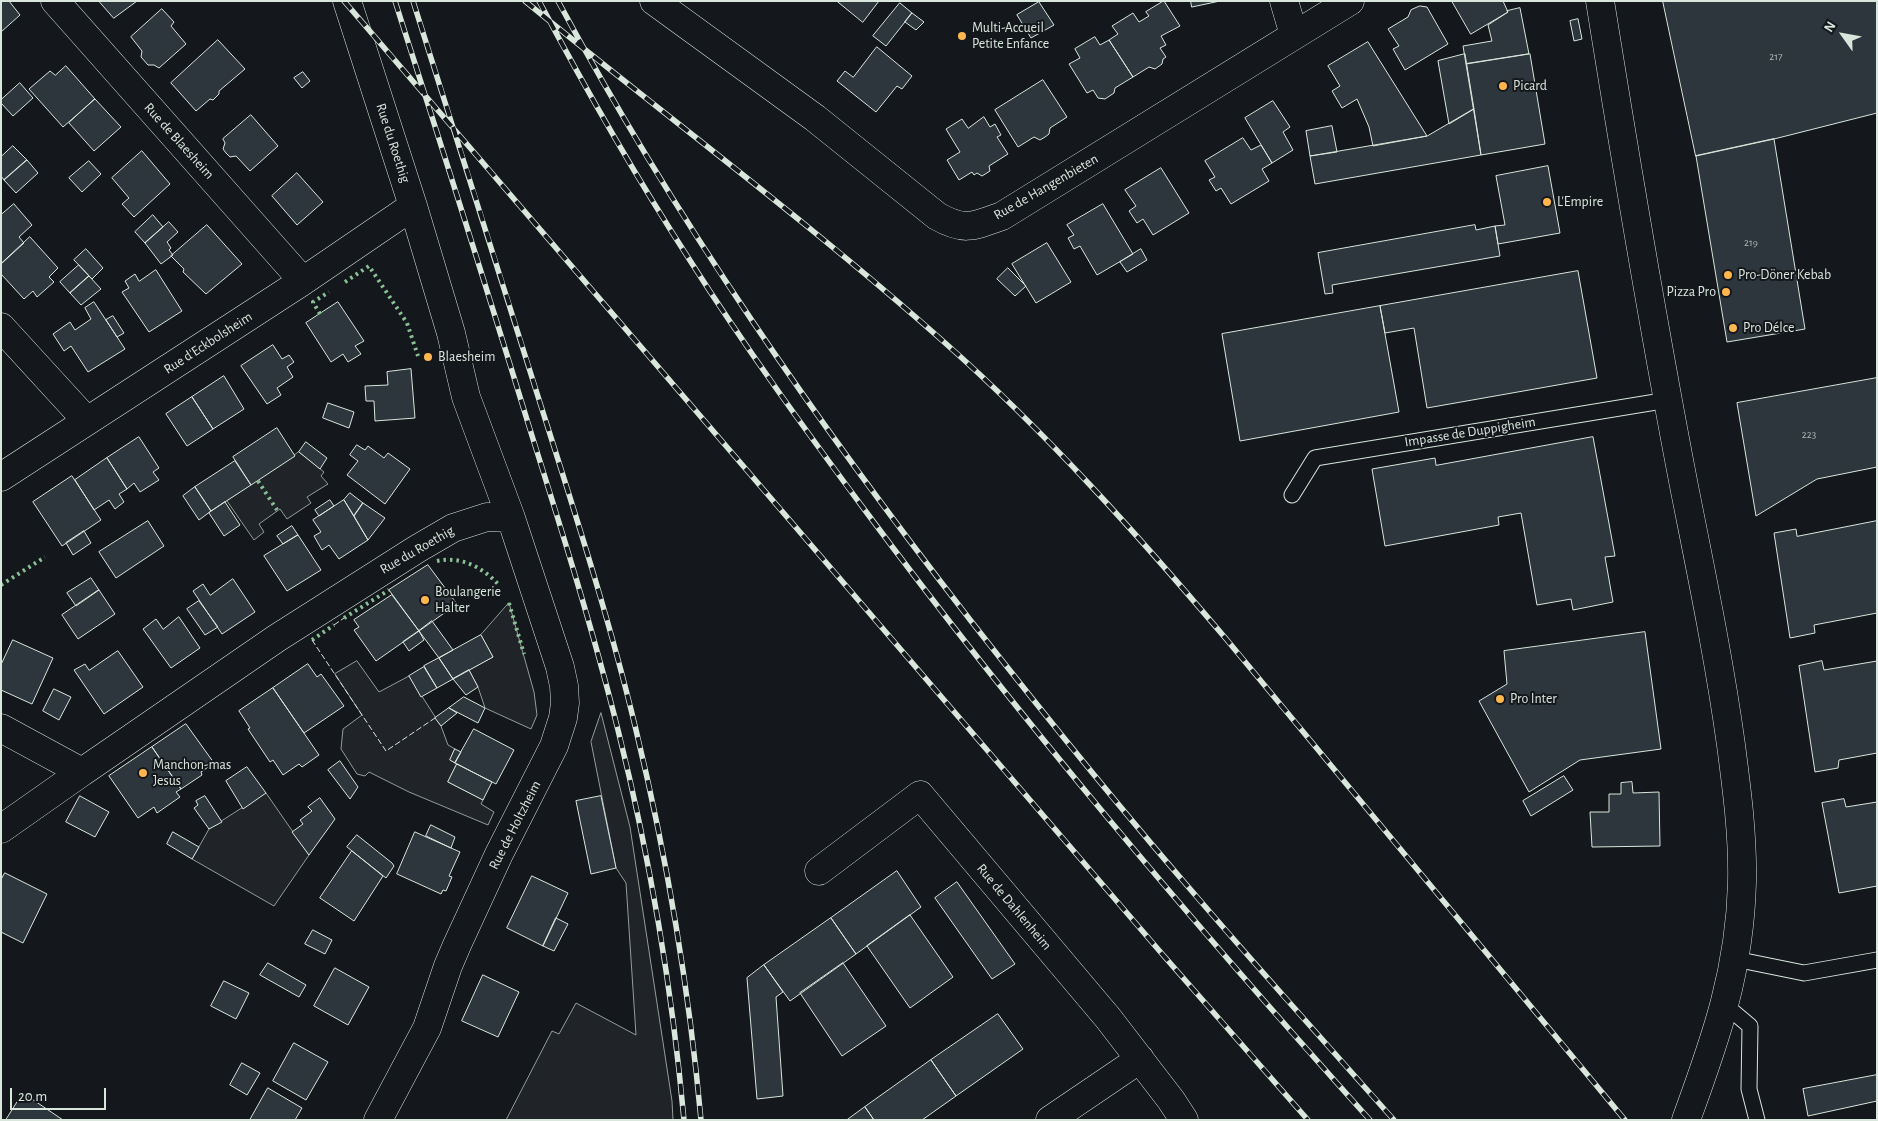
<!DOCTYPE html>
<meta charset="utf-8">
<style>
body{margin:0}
#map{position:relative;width:1878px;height:1121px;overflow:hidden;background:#14181c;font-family:"Alegreya Sans",sans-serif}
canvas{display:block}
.frame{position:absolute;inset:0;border:2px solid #d8e6dc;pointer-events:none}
.north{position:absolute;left:1818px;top:10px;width:50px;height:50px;-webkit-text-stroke:4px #14181c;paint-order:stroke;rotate:302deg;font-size:14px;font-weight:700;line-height:20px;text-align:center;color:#d8e6dc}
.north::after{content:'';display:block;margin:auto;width:18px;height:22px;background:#d8e6dc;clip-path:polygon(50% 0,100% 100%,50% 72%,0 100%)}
.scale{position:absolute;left:10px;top:1088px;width:96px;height:22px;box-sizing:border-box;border:2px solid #d8e6dc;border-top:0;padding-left:6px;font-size:15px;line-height:18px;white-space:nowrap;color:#d8e6dc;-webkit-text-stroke:4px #14181c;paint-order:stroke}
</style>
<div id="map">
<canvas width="1878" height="1121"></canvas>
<div class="frame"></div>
<div class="north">N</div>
<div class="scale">20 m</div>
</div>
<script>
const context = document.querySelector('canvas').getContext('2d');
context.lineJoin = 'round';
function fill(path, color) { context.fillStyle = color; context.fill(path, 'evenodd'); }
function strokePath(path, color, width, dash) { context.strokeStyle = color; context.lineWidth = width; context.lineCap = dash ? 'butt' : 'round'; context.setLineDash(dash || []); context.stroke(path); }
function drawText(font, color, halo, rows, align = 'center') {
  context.font = font + ' "Alegreya Sans",sans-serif'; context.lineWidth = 4; context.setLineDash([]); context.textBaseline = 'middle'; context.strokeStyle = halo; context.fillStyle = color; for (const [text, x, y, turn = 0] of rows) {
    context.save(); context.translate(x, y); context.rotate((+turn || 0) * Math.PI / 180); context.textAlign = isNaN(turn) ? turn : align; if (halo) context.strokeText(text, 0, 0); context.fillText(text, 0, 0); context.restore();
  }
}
const green = new Path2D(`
 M299,452L324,472L321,476L328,484L307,497L311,503L287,519L280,509L259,524L264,532L254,540L227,501Z
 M509,603L534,692L537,715L531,729L485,708L478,687L469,670L493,657L481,635Z
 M357,661L379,692L409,676L441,726L448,745L455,749L450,760L457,764L448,782L483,800L481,804L494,812L488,825L409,792L369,772L365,776L357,774L341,749L343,729L362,715L335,674Z
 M601,713L630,827L672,1101L673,1120H506L552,1031L559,1034L576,1003L636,1035L626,883L616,868L591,742Z
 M266,793L309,855L274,906L192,859L209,829Z`);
const building = new Path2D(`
 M1,1H9L20,15L1,32Z
 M99,1H137L114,18Z
 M837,1H879L863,22Z
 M1164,1L1180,26L1161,36L1166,45L1160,48L1166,57L1163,59L1162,64L1155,69L1149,67L1133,77L1109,40L1118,34L1112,26L1133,13L1139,22L1149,16L1146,12Z
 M1191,1H1220L1192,7Z
 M1452,1H1503L1508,12L1471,34Z
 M1663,1H1877V113L1774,139L1696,156Z
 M1039,2L1054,25L1031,38L1017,15Z
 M900,3L912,13L886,46L873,36Z
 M1420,6L1427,7L1448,44L1405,70L1393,49L1399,46L1388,29L1408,17L1411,10Z
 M1520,8L1529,54L1466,64L1463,46L1492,41L1488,25L1508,12L1507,11Z
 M162,9L174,22L171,26L186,44L159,68L154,65H148L141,57L142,51L131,37Z
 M912,13L924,22L916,30L905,22Z
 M1578,19L1582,39L1574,41L1570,21Z
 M1095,37L1100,45L1109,40L1133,77L1115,88L1114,93L1105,99L1098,98L1093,90L1087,93L1069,64L1080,58L1075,49Z
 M218,40L245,69L219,91V94L213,100L210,99L196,111L171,83Z
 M1368,42L1427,136L1373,146L1369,127L1357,99L1342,108L1332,91L1340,86L1328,66Z
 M877,47L912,76L902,89L897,86L876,112L837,81L845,71L853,77Z
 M1465,54L1474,109L1449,124L1438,61Z
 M1530,54L1545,144L1481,155L1466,64Z
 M66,66L95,99L63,127L29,89L50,71L55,75Z
 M303,72L310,81L302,88L294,78Z
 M1043,80L1067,117L1050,128L1049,134L1045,137L1040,140L1034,137L1018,147L995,110Z
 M20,83L33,98L13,116L1,103V100Z
 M95,99L121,127L94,151L69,123Z
 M1273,101L1290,127L1283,132L1293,150L1272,163L1245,118Z
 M1474,109L1481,155L1315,184L1310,156L1427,136Z
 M251,115L278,146L250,171L236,156L230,157L226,153L223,149L225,143L223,139Z
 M984,117L990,127L995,124L1001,135L997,137L1008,154L989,166L990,171L982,176L977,173L974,175L972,172L959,180L947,160L960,152L946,129L962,119L968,128Z
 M1332,126L1337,152L1310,156L1306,131Z
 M1243,138L1251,150L1261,145L1272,163L1262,169L1269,181L1231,204L1221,188L1216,191L1209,180L1215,177L1205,161Z
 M1774,139L1805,329L1727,342L1696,156Z
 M13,146L27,160L4,180L1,176V157Z
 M142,151L170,184L134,217L122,204L129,198L112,178Z
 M27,160L38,173L16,193L4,180Z
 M89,161L101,174L82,192L69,178Z
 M1548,166L1560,233L1498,244L1495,226L1505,225L1496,176Z
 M1161,168L1189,213L1153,235L1143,219L1137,223L1129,211L1136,206L1125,190Z
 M297,173L323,202L297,225L272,196Z
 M14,204L32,225L19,237L24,243L1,264V215Z
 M1103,204L1133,254L1097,275L1080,246L1074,249L1068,238L1074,235L1067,225Z
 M153,215L163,227L145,243L135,232Z
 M169,222L178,232L167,242L171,248L169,250L173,255L161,264L145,243Z
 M207,225L242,264L206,294L183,272L184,269L171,256Z
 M1475,225L1476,230L1495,226L1500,256L1332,285L1333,293L1325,294L1318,253Z
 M30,237L58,268L49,277L54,282L37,297L33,291L24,299L1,274V264Z
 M1047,243L1071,282L1036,303L1012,264Z
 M86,249L103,268L92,279L74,260Z
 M1141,249L1147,260L1127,272L1120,262Z
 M79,265L89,276L70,293L60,282Z
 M1008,268L1026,286L1015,296L997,279Z
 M156,270L182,311L149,332L122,292L129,288L125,281L135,274L139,281Z
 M1578,271L1597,378L1427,408L1414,328L1385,333L1380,306Z
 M89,276L101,289L81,305L70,293Z
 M94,302L125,349L88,372L71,346L64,351L53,334L70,322L75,330L91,319L85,308Z
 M338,302L364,341L355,346L361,354L348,362L343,354L331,362L306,323Z
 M1380,306L1399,412L1240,441L1222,334Z
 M113,316L124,333L117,337L106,320Z
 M273,345L282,359L289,355L294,362L287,367L293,377L277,388L281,395L267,404L241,366Z
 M411,369L415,418L375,421L374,401H366L365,386L388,385L387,372Z
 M224,376L244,409L213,429L192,397Z
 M1877,378V467L1817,479L1756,516L1737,403Z
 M192,397L213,429L187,446L166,414Z
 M328,403L354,412L349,428L323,418Z
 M277,428L295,456L251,485L233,457Z
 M139,437L159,468L153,472L159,480L140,492L134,483L127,489L107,458Z
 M1593,437L1615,556L1605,557L1613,602L1573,610L1571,599L1537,605L1521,513L1498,517L1499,525L1385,546L1372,469L1435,458L1436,465Z
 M306,442L327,458L320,469L299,452Z
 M357,445L365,450L368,446L384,458L388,453L410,469L385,504L347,475L358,461L350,455Z
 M107,458L127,489L119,494L124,502L115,509L109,500L94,510L75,480Z
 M235,461L251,485L211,511L195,487Z
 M72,476L101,520L62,546L33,502Z
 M195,487L211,511L199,520L183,496Z
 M350,493L363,503L354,516L344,500Z
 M330,500L334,506L319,516L315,510Z
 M344,500L368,540L339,559L329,545L322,550L314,536L321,532L313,520Z
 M225,502L240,525L224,536L209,513Z
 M363,503L385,518L368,540L354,516Z
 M148,521L164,546L116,578L99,552Z
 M1877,521V613L1814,625L1815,633L1790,638L1774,533L1796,529L1797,536Z
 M292,526L298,535L283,544L277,536Z
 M84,531L91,543L73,555L66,543Z
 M298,535L321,570L287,591L264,556Z
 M428,565L457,604L419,631L389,590Z
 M91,578L99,590L76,606L67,593Z
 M233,579L255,612L222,634L193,591L203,584L210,595Z
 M99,590L115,614L78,639L62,615Z
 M392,595L419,631L376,661L354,630L359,627L354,620Z
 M199,601L218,627L205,635L187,609Z
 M179,617L200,648L171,668L143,629L156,619L163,629Z
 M432,621L453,650L439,658L419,631Z
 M419,631L424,640L409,651L403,642Z
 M1645,632L1661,749L1580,760L1529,792L1479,701L1507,684L1504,651Z
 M481,635L493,657L453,679L439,658Z
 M13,640L53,658L32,704L1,690V665Z
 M118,651L143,687L104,714L74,670L85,664L89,670Z
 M439,658L453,679L437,688L424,666Z
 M1822,661L1824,670L1877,661V753L1839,760L1838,768L1815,772L1799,666Z
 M308,664L317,677L321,674L344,706L304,733L273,688Z
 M424,667L437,688L421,697L409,676Z
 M469,670L478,687L466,695L453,679Z
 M273,688L319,755L302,767L299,764L283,775L273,760L270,762L248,729L250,728L239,711Z
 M54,689L71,697L59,720L43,711Z
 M464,697L485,708L478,723L449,708Z
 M449,708L457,713L441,726L435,718Z
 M186,724L214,763L201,772L202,775L181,789L152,747Z
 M474,729L514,750L496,784L455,763Z
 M152,747L181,789L176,792L180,797L157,813L154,807L138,818L109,776Z
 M455,749L461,752L455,763L450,760Z
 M340,761L358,787L350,799L328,770Z
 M457,764L492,782L483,800L448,782Z
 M247,767L266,793L243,809L226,781Z
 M1564,776L1573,790L1531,816L1523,801Z
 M1632,782L1633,793L1659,792L1660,846L1592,847L1590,812H1609V794H1621V783Z
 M80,796L109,812L95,837L66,822Z
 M205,796L222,822L209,829L194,808L198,805L196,801Z
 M601,796L616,868L591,874L576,801Z
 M320,798L335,819L309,855L292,832L303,824L300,820L312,811L308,807Z
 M1844,799L1846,807L1877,802V886L1839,893L1822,803Z
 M431,825L455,837L451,848L426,836Z
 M173,832L199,847L192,859L167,844Z
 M415,832L460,852L449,876L452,877L446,891L443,890L441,894L397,874Z
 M357,835L392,863L394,866L386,878L347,847Z
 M352,851L383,876L354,921L320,898Z
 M897,871L921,907L856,954L831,918Z
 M5,873L47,894L23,943L1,932V880Z
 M532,876L568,893L543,946L507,928Z
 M957,882L1015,964L992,979L935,898Z
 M910,915L953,977L910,1008L867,946Z
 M556,918L568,924L554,951L543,946Z
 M831,918L856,954L790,1001L764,965Z
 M313,930L332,940L325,954L305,944Z
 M268,963L306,985L299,997L260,975Z
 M843,963L886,1026L842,1056L800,993Z
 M764,965L783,992L776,997L783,1096L757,1099L747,978Z
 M335,968L369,987L348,1025L314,1006Z
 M483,975L519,992L498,1037L462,1021Z
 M224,981L249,993L236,1019L211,1006Z
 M998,1014L1023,1049L956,1096L931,1060Z
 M294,1043L328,1062L306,1100L273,1081Z
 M931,1060L956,1096L922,1120H874L865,1107Z
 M242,1063L260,1073L247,1095L230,1085Z
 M1877,1075V1101L1808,1116L1803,1089Z
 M268,1088L302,1108L295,1120H250Z
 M23,1093L63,1120H6Z
 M865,1107L874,1120H847Z`);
const lane = new Path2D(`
 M1292,495L1315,458L1668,400
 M1735,959L1804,973L1877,960
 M1725,1005L1750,1026L1749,1089L1757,1120`);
const street = new Path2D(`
 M55,1L303,281
 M347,1L413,206L451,333L466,397L511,518L560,667L564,686L565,703L563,718L554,746L499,854L457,945L448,966L427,1028L378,1120
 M654,1L815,118L937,216C965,232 974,226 1002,216L1350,1
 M1284,1L1294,35
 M1,327L87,421
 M1,477L303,281L413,206
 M1,728L82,772L277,638L417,549L453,528L487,517L511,518
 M1,829L82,772
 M819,871L920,795L1108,1018L1171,1100L1184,1120
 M1050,1120L1140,1059`);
const secondary = new Path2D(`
 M1600,1C1626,163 1653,325 1684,486C1701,572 1719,658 1731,745C1737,791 1743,836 1742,882C1740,970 1716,1038 1686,1120`);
const rail = new Path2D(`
 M344,1L1163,955L1308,1120
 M395,1C440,142 485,282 528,423C560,525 592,626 618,730C650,858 672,988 684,1120
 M413,1C456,136 499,271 541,406C575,513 610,621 636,730C667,858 689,988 701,1120
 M525,1C664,115 809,222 944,342C1047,433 1138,535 1227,640L1625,1120
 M539,1C586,90 636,177 691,262C745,347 804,428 864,509C1022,722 1193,923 1370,1120
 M558,1C676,221 818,424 971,621C1046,717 1123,812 1203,904C1266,977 1330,1048 1394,1120`);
const hedge = new Path2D(`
 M345,282L369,266L407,323L418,356
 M320,314L313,302L329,292
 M258,481L277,510
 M437,561C461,556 482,567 498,584
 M1,585L45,557
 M509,603L524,654
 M344,618L389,590
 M312,640L334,625`);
const fence = new Path2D(`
 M334,625L344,618
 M312,640L386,751L435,718`);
const markers = [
 [962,36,5,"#ffb74d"],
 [1503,86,5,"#ffb74d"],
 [1547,202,5,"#ffb74d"],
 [1728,275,5,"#ffb74d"],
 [1726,292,5,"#ffb74d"],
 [1733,328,5,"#ffb74d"],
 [428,357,5,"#ffb74d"],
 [425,600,5,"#ffb74d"],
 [1500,699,5,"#ffb74d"],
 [143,773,5,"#ffb74d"]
];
const numberNames = [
 ["217",1776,57],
 ["219",1751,243],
 ["223",1809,435]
];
const poiNames = [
 ["Multi-Accueil",972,28],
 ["Petite Enfance",972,44],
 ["Picard",1513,86],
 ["L'Empire",1557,202],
 ["Pro-Döner Kebab",1738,275],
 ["Pizza Pro",1716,292,"right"],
 ["Pro Délce",1743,328],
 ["Blaesheim",438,357],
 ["Boulangerie",435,592],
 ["Halter",435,608],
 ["Pro Inter",1510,699],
 ["Manchon-mas",153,765],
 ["Jesus",153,781]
];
const streetNames = [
 ["Rue de Blaesheim",179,141,48],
 ["Rue du Roethig",393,143,72],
 ["Rue de Hangenbieten",1046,187,-30],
 ["Rue d'Eckbolsheim",208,343,-33],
 ["Impasse de Duppigheim",1470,432,-9],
 ["Rue du Roethig",417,550,-30],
 ["Rue de Holtzheim",515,825,-63],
 ["Rue de Dahlenheim",1014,907,50]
];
fill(green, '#202428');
strokePath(green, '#939e99', 1);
fill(building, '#2c363c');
strokePath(building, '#d8e6dc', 1);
strokePath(lane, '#d8e6dc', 17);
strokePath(street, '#d8e6dc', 29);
strokePath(secondary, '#d8e6dc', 29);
strokePath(lane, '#14181c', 15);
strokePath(street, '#14181c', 28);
strokePath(secondary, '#14181c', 28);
strokePath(rail, '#d8e6dc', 5.5);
strokePath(rail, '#14181c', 4, [11]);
strokePath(hedge, '#8ac095', 4, [2.5, 4]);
strokePath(fence, '#d8e6dc', 1, [6, 2.5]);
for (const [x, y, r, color] of markers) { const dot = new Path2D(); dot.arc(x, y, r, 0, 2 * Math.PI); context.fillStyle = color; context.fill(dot); strokePath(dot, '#14181c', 2); }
drawText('11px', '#adbab4', null, numberNames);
drawText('14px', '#d8e6dc', '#14181c', poiNames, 'left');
drawText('14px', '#d8e6dc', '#14181c', streetNames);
</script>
